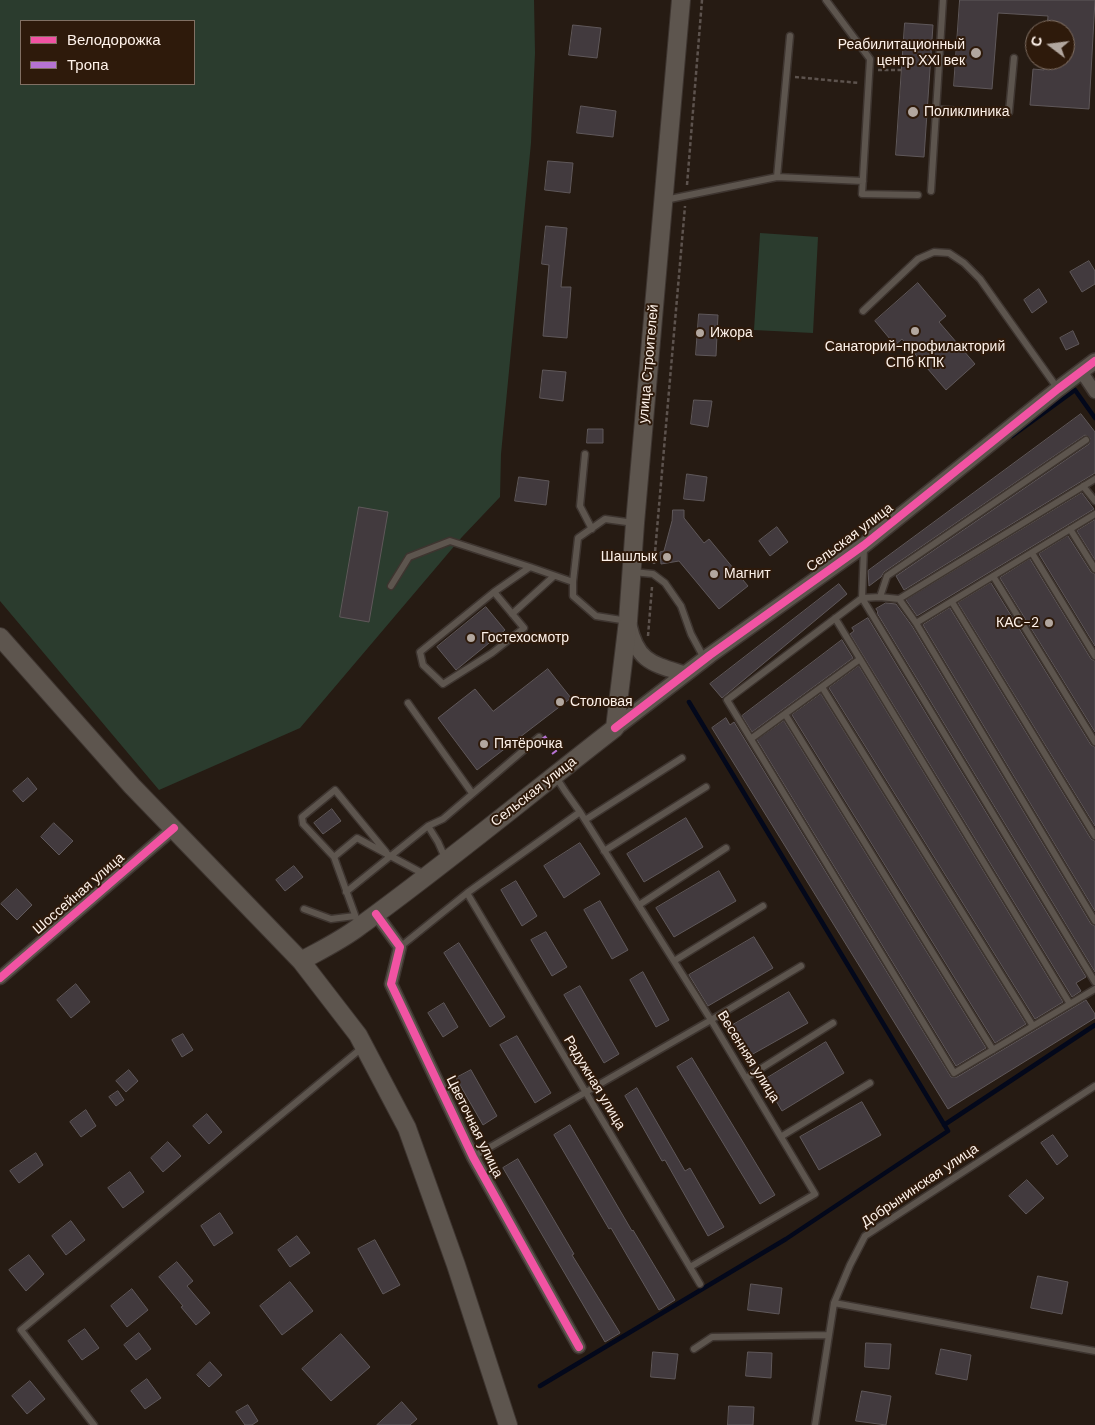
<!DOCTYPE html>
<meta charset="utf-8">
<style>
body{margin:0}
#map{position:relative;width:1095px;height:1425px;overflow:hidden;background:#261b13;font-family:"DM Sans",sans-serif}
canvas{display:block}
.legend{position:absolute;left:20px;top:20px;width:175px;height:65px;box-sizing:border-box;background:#2e1a0b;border:1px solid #817064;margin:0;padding:6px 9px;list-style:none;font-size:15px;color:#fef2ea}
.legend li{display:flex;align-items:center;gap:10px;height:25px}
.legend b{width:25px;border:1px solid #817064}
.north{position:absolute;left:1025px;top:20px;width:50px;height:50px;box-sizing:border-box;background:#2e1a0b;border:1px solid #817064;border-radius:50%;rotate:285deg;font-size:14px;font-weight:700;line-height:20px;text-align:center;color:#fef2ea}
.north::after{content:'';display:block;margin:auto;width:18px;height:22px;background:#b2a79f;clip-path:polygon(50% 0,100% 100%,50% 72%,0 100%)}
</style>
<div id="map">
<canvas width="1095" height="1425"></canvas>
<ul class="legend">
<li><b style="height:6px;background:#f153a3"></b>Велодорожка</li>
<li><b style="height:6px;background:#b673d3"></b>Тропа</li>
</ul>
<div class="north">С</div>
</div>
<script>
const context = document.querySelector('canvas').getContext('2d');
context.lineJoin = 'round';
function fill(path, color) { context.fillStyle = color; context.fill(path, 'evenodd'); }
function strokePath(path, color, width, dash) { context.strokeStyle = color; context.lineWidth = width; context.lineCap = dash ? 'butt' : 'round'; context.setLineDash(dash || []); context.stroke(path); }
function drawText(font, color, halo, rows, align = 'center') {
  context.font = font + ' "DM Sans",sans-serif'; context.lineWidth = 4; context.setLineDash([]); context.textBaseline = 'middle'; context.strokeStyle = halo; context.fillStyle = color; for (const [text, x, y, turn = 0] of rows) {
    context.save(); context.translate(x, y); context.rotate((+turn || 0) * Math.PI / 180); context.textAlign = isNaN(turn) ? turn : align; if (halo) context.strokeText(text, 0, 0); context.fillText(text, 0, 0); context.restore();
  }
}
const green = new Path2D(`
 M0,0H534L535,53L531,143L501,454L500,497L462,537L300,728L159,790L0,601ZM21,21H194V84H21Z
 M760,233L818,237L813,333L754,330Z`);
const stream = new Path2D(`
 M1012,436L1075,390L1095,418
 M944,1125L1095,1025
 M540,1386L786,1239L948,1131L689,702`);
const building = new Path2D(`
 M960,0H1095L1089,109L1030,105L1033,69L1044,70V60H1065V30H1047L1048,16L998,13L992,89L954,86Z
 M905,23L933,25L924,157L896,155Z
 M573,25L601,28L597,58L569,55Z
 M581,106L616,111L613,137L577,133Z
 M548,161L573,163L570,193L545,190Z
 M546,226L567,228L561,287H571L567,338L543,336L549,265L542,264Z
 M1089,261L1095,271V284L1082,292L1070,272Z
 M918,283L946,316L939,322L975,364L946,390L902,339L895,345L875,321Z
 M1039,289L1047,302L1032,313L1024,300Z
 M699,314L718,315L716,356L696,355Z
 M1073,331L1079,344L1066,350L1060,338Z
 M543,370L566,372L563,401L540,398Z
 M694,400L712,401L708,427L691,424Z
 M1081,414L1095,432V473L904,590L896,576L1089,444L1090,438L1085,435L884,572L881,577L869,586L868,571Z
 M588,429H603V443H587Z
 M687,474L707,477L704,501L684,499Z
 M519,477L549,481L546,505L515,501Z
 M1082,493L1094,509L917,616L906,600Z
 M359,507L388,512L369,622L340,617Z
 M673,510H684V518L704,543L709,539L748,586L719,609L679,561L661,564L660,552L664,551L672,521Z
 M1095,520V560L1077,531Z
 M777,527L788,542L770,556L759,541Z
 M1068,536L1091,572L1095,574V646L1039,554Z
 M1030,559L1091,659L1095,661V732L1000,578Z
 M991,583L1091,745L1095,747V826L958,603Z
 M839,584L847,594L722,698L710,684Z
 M886,603L896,604L912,626L1091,924L1095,926V972L877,613L878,612L876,609Z
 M486,607L505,630L456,670L437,647Z
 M950,608L1091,839L1095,841V911L923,625Z
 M868,618L1086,977L1076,983L1081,991L1072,997L850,634L854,631L852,628Z
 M842,640L853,658L752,732L742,716Z
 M859,666L1063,1002L1035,1019L829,688Z
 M548,669L571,698L477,770L438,718L475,689L493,711Z
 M821,694L1026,1024L995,1043L792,715Z
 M726,718L730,725L734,722L951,1077H957L1086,1000L1095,1014V1018L948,1109L712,728Z
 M784,721L986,1048L956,1066L757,740Z
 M28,778L37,789L23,802L13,791Z
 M332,809L341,821L323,834L314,823Z
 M686,818L703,847L644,882L627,854Z
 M54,823L73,841L59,855L41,837Z
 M580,843L600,874L564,898L544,866Z
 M294,866L303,877L285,891L276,880Z
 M719,871L736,901L674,937L656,908Z
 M516,881L537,916L522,926L501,890Z
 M17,889L32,905L17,920L1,904Z
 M600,901L628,950L612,959L584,910Z
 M546,932L567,967L552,976L531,940Z
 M754,937L773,968L708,1006L689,975Z
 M459,943L505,1017L490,1027L444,953Z
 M643,972L669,1020L656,1027L630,980Z
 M76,984L90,1002L71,1018L57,1000Z
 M580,986L619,1054L604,1063L564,995Z
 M789,992L808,1023L744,1059L726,1029Z
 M444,1003L458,1027L443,1037L428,1013Z
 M183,1034L193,1050L182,1057L172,1040Z
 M517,1036L551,1093L535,1103L500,1045Z
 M826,1042L844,1073L782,1111L764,1080Z
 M692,1058L775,1195L760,1204L677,1067Z
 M129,1070L138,1081L126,1092L116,1081Z
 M471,1070L497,1116L483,1125L456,1078Z
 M637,1088L685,1171L690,1168L724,1227L708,1236L665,1160L662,1161L625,1096Z
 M118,1091L124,1100L116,1106L109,1097Z
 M862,1102L881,1135L819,1170L800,1137Z
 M86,1110L96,1126L81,1137L70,1122Z
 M207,1114L222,1132L209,1144L193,1126Z
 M570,1125L632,1231L633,1230L675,1300L659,1310L611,1228L609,1229L554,1135Z
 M1053,1135L1068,1156L1057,1165L1041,1143Z
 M168,1142L181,1156L163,1172L151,1158Z
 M36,1153L43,1165L19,1183L10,1171Z
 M518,1159L574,1254L572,1255L620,1333L605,1342L503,1168Z
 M130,1172L144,1192L123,1208L108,1188Z
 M1027,1180L1044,1198L1026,1214L1009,1196Z
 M220,1213L233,1233L214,1246L201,1226Z
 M71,1221L85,1240L66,1255L52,1236Z
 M297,1236L310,1253L290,1267L278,1250Z
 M375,1240L400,1285L383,1294L358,1249Z
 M29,1255L44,1274L26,1291L9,1270Z
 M177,1262L193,1281L187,1286L210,1313L196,1325L181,1307L183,1306L159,1277Z
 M1038,1276L1068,1282L1062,1314L1031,1308Z
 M290,1282L313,1311L282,1335L260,1306Z
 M751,1284L782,1288L779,1314L748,1310Z
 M132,1289L148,1310L127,1327L111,1306Z
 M85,1329L99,1348L82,1360L68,1341Z
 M139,1333L151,1349L136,1360L124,1345Z
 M341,1334L370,1367L331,1401L302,1369Z
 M866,1343L891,1344L889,1369L865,1367Z
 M941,1349L971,1355L967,1380L936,1374Z
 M653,1352L678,1354L675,1379L651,1377Z
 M748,1352L772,1353L771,1378L746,1376Z
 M210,1362L222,1375L209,1387L197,1375Z
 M147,1379L161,1398L145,1409L131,1391Z
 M30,1381L45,1399L27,1414L12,1396Z
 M862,1391L891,1396L886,1425L856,1421Z
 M402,1402L417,1419L410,1425H377Z
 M248,1405L258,1421L252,1425H245L236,1412Z
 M729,1406L754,1407L753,1425H728Z`);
const path = new Path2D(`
 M878,70H902
 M795,77L859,83
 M687,185L702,0
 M654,564L685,206
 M648,636L652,587`);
const service = new Path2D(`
 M826,0L870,59L862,194L918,195
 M935,109L1002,114L1009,112L1014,58
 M777,177L863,181
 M931,191L943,0
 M665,200L777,177L790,36
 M863,311L918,259L934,252L949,253L964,263L980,279L1058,389
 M585,454L580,506L592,529
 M1083,486L1095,501
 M1070,529L1095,569
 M864,548L862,598L1095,982
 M1032,553L1095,656
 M633,572L653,574L665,583L681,606L691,634L704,658
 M993,576L1095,742
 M391,586L409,557L450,541L530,567
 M494,592L524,628L492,653L443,684L423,665L420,652L494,592L530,567L573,582
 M880,597L887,576L1086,440
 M899,599L1095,479
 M952,602L1095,836
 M512,614L554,576
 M835,618L1070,1004
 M628,621L596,616L573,596V582L578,538L605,519L634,523
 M916,623L1095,514
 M822,687L1033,1026
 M408,703L472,793
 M785,714L993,1050
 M752,738L860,659
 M556,777L565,791L580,812L711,1020L815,1194L690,1267
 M585,820L682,758
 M604,851L706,787
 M334,857L303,824L302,817L335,790L386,852
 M446,860L438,842L428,826L443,819L539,737
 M346,892L428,826
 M467,893L700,1284
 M639,905L726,848
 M304,909L331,919L355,916
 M1095,921L916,623L899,599L880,597L862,598L727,700L954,1073L1095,989
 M359,926L334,857L357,838L424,874
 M400,947L467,893L580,812
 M674,961L763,906
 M746,1078L833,1023
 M1095,1086L865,1236L850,1265L834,1303L1095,1351
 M782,1136L870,1083
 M473,1157L711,1020L801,966
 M694,1349L712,1337L829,1335
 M94,1425L21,1330L363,1047
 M815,1425L834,1303`);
const minor = new Path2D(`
 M1081,371L1095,392
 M376,914L400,947L391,984L473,1157L579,1347
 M0,978L174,828`);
const tertiary = new Path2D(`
 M629,625C637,662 653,664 685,674
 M615,728L710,655L864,545L1058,389L1095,361`);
const secondary = new Path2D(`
 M0,637L132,786L301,961L358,1035L407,1128L456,1265L508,1425
 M301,961C321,950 342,940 360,926C447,863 530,794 615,728L628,621L635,523L681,0`);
const quiet = new Path2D(`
 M543,737L555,753`);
const cycleway = new Path2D(`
 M615,728L710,655L864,545L1058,389L1095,361
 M376,914L400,947L391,984L473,1157L579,1347
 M0,978L174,828`);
const markers = [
 [976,53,6,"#b2a79f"],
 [913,112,6,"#b2a79f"],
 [915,331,5,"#b2a79f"],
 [700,333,5,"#b2a79f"],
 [667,557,5,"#b2a79f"],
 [714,574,5,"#b2a79f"],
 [1049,623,5,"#b2a79f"],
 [471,638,5,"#b2a79f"],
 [560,702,5,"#b2a79f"],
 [484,744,5,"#b2a79f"]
];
const poiNames = [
 ["Реабилитационный",965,45,"right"],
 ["центр ХХI век",965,61,"right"],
 ["Поликлиника",924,112],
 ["Ижора",710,333],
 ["Санаторий-профилакторий",915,347,"center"],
 ["СПб КПК",915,363,"center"],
 ["Шашлык",657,557,"right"],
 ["Магнит",724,574],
 ["КАС-2",1039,623,"right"],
 ["Гостехосмотр",481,638],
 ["Столовая",570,702],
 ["Пятёрочка",494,744]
];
const streetNames = [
 ["улица Строителей",649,364,-85],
 ["Сельская улица",850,538,-37],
 ["Сельская улица",534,792,-38],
 ["Шоссейная улица",79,894,-41],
 ["Весенняя улица",748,1057,58],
 ["Радужная улица",594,1083,59],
 ["Цветочная улица",474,1127,64],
 ["Добрынинская улица",920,1186,-34]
];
fill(green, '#2b3c2e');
strokePath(stream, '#03081b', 4.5);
fill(building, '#423a3e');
strokePath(building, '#5f585a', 1);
strokePath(service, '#3e3530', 9);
strokePath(minor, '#3e3530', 15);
strokePath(tertiary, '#3e3530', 18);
strokePath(secondary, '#3e3530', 20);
strokePath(path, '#5d534e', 2.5, [4, 2.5]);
strokePath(service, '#5d554e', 6);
strokePath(minor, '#5d554e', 12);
strokePath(tertiary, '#5d554e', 15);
strokePath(secondary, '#5d554e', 18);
strokePath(quiet, '#b673d3', 6, [12, 6]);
strokePath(cycleway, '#f153a3', 8);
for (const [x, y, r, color] of markers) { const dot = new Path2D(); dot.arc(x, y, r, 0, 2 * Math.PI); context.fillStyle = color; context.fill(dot); strokePath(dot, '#2e1a0b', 2); }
drawText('14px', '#fef2ea', '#2e1a0b', poiNames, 'left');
drawText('14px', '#fef2ea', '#2e1a0b', streetNames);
</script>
